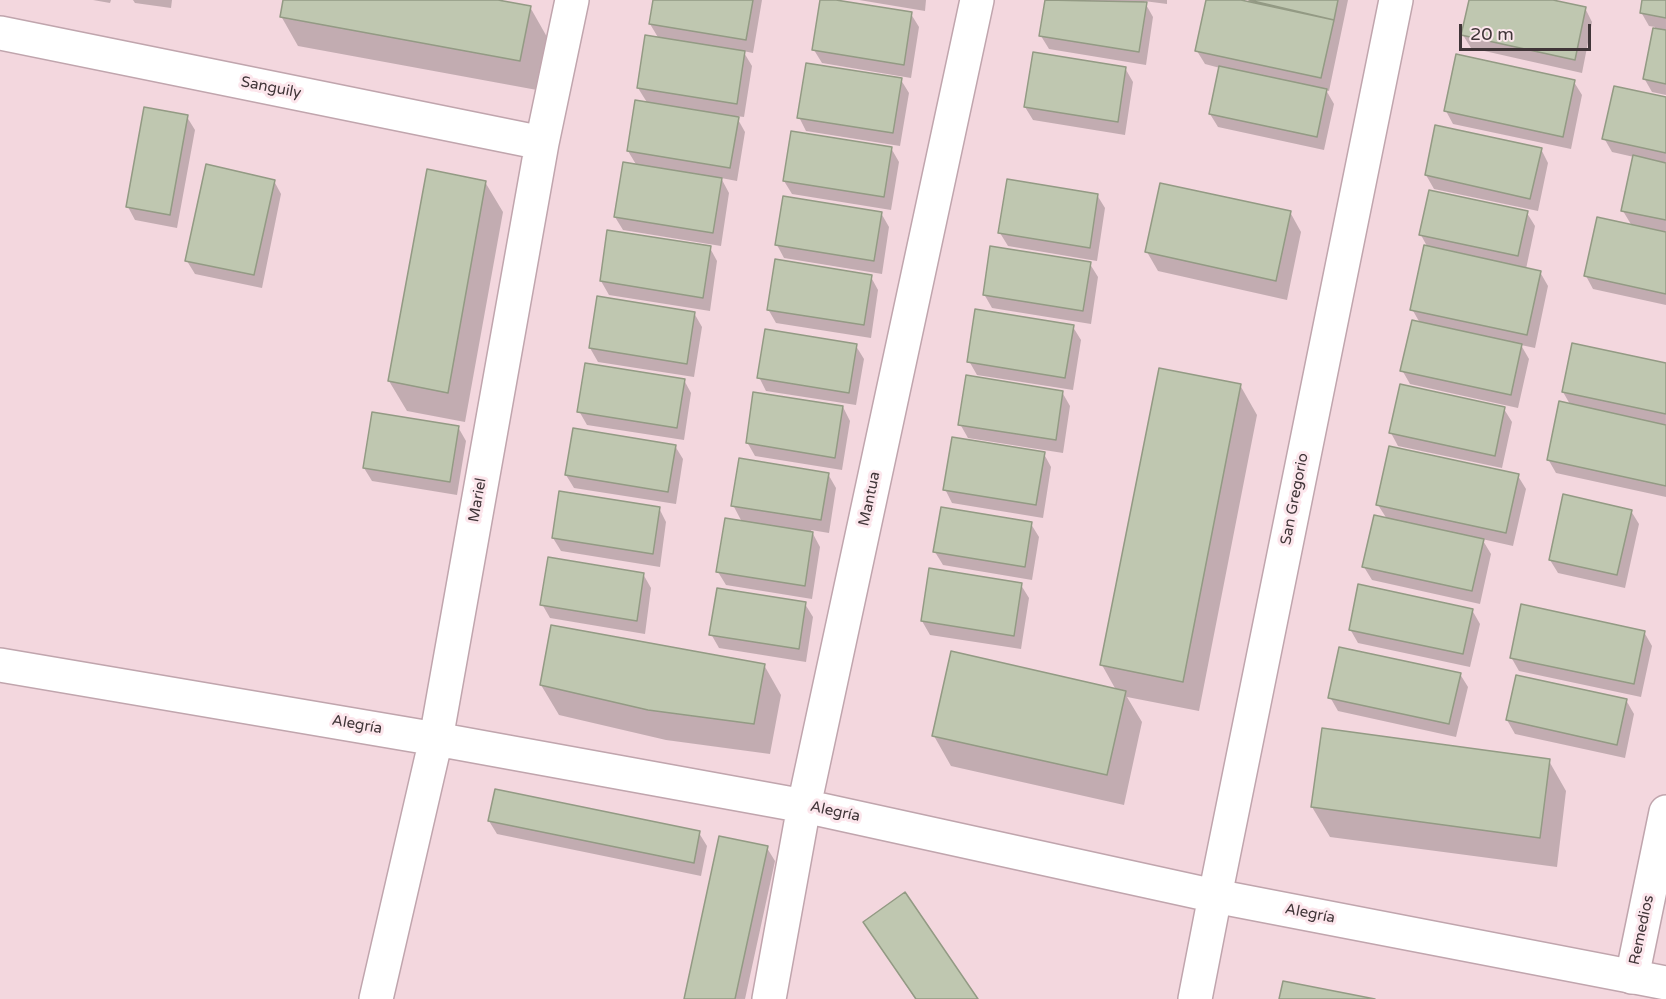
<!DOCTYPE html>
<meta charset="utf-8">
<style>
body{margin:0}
#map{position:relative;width:1666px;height:999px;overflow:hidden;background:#f3d7de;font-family:"Varela Round",sans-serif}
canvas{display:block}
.scale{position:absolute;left:1459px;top:24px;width:132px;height:27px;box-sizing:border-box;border:3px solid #403538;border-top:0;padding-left:8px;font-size:18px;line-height:21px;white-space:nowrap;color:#403538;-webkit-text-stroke:4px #fce6ec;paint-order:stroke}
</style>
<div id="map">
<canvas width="1666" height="999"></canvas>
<div class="scale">20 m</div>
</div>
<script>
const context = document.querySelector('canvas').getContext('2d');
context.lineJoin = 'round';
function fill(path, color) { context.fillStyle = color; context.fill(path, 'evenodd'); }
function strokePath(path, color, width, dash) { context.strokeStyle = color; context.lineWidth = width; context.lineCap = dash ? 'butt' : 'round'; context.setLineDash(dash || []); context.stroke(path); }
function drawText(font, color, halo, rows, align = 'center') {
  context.font = font + ' "Varela Round",sans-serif'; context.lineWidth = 6; context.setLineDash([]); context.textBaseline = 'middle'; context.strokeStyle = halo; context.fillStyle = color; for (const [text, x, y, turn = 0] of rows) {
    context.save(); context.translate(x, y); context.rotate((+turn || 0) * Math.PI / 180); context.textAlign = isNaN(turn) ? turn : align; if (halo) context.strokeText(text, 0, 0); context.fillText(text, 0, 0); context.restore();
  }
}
const shadow = new Path2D(`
 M93,0H111L110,3Z
 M133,0H172L171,8L135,3Z
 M284,0H490L530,7L547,37L537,90L298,46L281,16Z
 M654,0H762L753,53L743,51L752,66L744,117L736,116L745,132L737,181L721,178L729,193L721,246L623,230L615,217L637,166L628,151L648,104L638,88L659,39L650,24Z
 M821,0L911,14L919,27L911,78L822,63L814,50Z
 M859,0H926L925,11Z
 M1046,0H1167V4L1144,1L1153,17L1146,65L1049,49L1041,36Z
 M1208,0H1234L1250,3V0H1348L1329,91L1326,90L1334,104L1324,150L1218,127L1210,114L1220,68L1205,64L1197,51Z
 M1470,0H1545L1585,8L1592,22L1582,73L1471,48L1463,35Z
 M1644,0H1666V95L1652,92L1644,78L1655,27L1649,26L1641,12Z
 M1125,68L1133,82L1125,135L1033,120L1025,107Z
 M901,80L909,93L900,146L806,131L799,117Z
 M1574,82L1582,95L1571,149L1453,124L1446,111Z
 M1666,99V305L1593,289L1586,276L1632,226L1623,211L1634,157L1612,152L1604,138Z
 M187,117L195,130L177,228L135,220L128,207Z
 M891,148L899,162L891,210L792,194L784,181Z
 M1541,149L1548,163L1538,211L1434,189L1426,175Z
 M274,181L281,194L262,288L195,274L187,261Z
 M485,182L503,212L465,422L407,411L389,381Z
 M1097,195L1105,208L1097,261L1008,246L1000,233Z
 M1290,212L1301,232L1287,300L1158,271L1147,252Z
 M881,213L889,227L882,274L784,258L777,245Z
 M1527,213L1535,226L1526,269L1540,272L1548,286L1535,348L1521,345L1529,359L1518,408L1410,384L1402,370L1420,323L1412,309L1428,248L1421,235Z
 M710,248L717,261L710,311L609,295L601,281Z
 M1090,264L1098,277L1091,324L992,308L984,294Z
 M871,277L878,290L871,338L776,323L768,309Z
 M694,313L702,327L694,377L598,362L590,348Z
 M1073,327L1081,340L1073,390L977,375L969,361Z
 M856,346L864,359L856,405L766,391L759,377Z
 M1666,365V497L1556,473L1548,459L1571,406L1563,392Z
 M684,380L691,393L684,440L587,425L579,411Z
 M1240,385L1257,415L1199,711L1127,697L1142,722L1124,805L951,766L934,736L1116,690L1102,665Z
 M1062,392L1070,406L1063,453L968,438L960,424Z
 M843,407L850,421L842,470L755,456L747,442Z
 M1504,409L1512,422L1502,468L1398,446L1391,433Z
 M458,427L466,441L457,495L372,481L364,468Z
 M675,446L683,459L676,504L574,488L566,475Z
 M1044,454L1051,467L1043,518L952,503L945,489Z
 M828,474L836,488L829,533L811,530L820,547L812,599L726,585L718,572L742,522L733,505Z
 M1518,476L1526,489L1513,546L1482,539L1491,554L1480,604L1372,580L1364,567L1387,519L1378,505Z
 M659,508L666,522L660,567L561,551L553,538Z
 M1631,511L1639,524L1625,588L1558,573L1550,560Z
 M1031,524L1039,537L1032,580L943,565L935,552Z
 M643,574L651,588L645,634L550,618L542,604Z
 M1021,585L1029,598L1021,649L930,635L922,621Z
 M805,604L813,617L806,662L719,648L711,634Z
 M1472,610L1480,624L1470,667L1358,643L1350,629Z
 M1644,632L1652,646L1641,697L1519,671L1511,657Z
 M764,665L781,695L770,754L666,740L559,715L541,685Z
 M1460,674L1468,687L1456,737L1338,711L1330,697Z
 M1626,700L1634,714L1625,758L1515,734L1507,720Z
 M1549,761L1566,791L1557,867L1330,837L1312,807Z
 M489,821L699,833L707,846L701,876L497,834Z
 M767,848L775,861L745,999H686Z
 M865,922L977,999H915Z`);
const building = new Path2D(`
 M283,0H498L531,6L520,61L280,17Z
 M653,0H753L746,40L649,24Z
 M820,0H836L912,12L904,65L812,50Z
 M1045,0L1147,2L1139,52L1039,36Z
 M1206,0H1241L1334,20L1321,78L1195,51Z
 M1249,0H1338L1334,20Z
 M1469,0H1553L1586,7L1575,60L1461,35Z
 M1642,0H1666V18L1640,13Z
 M1653,28L1666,30V84L1643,79Z
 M645,35L745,51L737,104L637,88Z
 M1033,52L1126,67L1118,122L1024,107Z
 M1456,54L1575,80L1563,137L1444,111Z
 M806,63L902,78L893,133L797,118Z
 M1219,66L1327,89L1317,137L1209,114Z
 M1614,86L1666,97V153L1602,139Z
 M635,100L739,117L730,168L627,151Z
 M144,107L188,115L170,215L126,207Z
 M1435,125L1542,148L1530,199L1425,175Z
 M791,131L892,147L884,197L783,181Z
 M1633,155L1666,163V220L1621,211Z
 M623,162L722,178L713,233L614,217Z
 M206,164L275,180L254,275L185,261Z
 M427,169L486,181L448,393L388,381Z
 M1007,179L1098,194L1090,248L998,233Z
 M1160,183L1291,211L1276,281L1145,252Z
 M1429,190L1528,211L1518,256L1419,235Z
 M783,196L882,212L874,261L775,245Z
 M1597,217L1666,232V294L1584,276Z
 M607,230L711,246L703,298L600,281Z
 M1424,245L1541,271L1527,335L1410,310Z
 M990,246L1091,262L1083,311L983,295Z
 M775,259L872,275L864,325L767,310Z
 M597,296L695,312L687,364L589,348Z
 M975,309L1074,325L1065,378L967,362Z
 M1412,320L1522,344L1511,395L1400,371Z
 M765,329L857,344L849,393L757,378Z
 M1572,343L1666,363V414L1562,392Z
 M585,363L685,379L677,428L577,412Z
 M1159,368L1241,384L1183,682L1100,665Z
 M966,375L1063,391L1056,440L958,425Z
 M1400,384L1505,407L1495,456L1389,433Z
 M753,392L843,406L835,458L746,443Z
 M1559,401L1666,425V486L1547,460Z
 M372,412L459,426L450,482L363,468Z
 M573,428L676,445L668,492L565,475Z
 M952,437L1045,452L1036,505L943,490Z
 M1389,446L1519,474L1506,533L1376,505Z
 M739,458L829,473L821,520L731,506Z
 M559,491L660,507L653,554L552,538Z
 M1563,494L1632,510L1617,575L1549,560Z
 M941,507L1032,522L1025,567L933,552Z
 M1374,515L1484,539L1472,591L1362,567Z
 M725,518L813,532L805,586L716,572Z
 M548,557L644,573L637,621L540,605Z
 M929,568L1022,583L1014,636L921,621Z
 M1358,584L1473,609L1463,654L1349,630Z
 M717,588L806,602L799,649L709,635Z
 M1521,604L1645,631L1634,684L1510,658Z
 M551,625L765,664L754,724L648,710L540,685Z
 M1339,647L1461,673L1449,724L1328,698Z
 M951,651L1126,691L1107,775L932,736Z
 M1516,675L1627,699L1617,745L1506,720Z
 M1322,728L1550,759L1540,838L1311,807Z
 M495,789L700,831L694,863L488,821Z
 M719,836L768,846L735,999H684Z
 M905,892L978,999H916L863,922Z
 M1283,981L1375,999H1279Z`);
const minor = new Path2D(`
 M0,33L542,143
 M0,665L436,739L804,806L1215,896L1195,999
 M1632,977L1666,812
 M376,999L436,739L542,143L572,0
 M769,999L804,806L977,0`);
const tertiary = new Path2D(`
 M1396,0L1215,896L1666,983`);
const streetNames = [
 ["Sanguily",271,88,11],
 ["Mantua",870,499,-78],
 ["San Gregorio",1295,499,-79],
 ["Mariel",478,500,-80],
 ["Alegría",357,725,10],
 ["Alegría",835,812,12],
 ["Alegría",1310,914,11],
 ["Remedios",1642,930,-78]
];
fill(shadow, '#0003');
fill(building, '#bfc7b0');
strokePath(building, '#939a84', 1.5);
strokePath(minor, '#c0a5ad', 36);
strokePath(tertiary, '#c0a5ad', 36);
strokePath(minor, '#fff', 33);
strokePath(tertiary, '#fff', 33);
drawText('15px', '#403538', '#fce6ec', streetNames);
</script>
